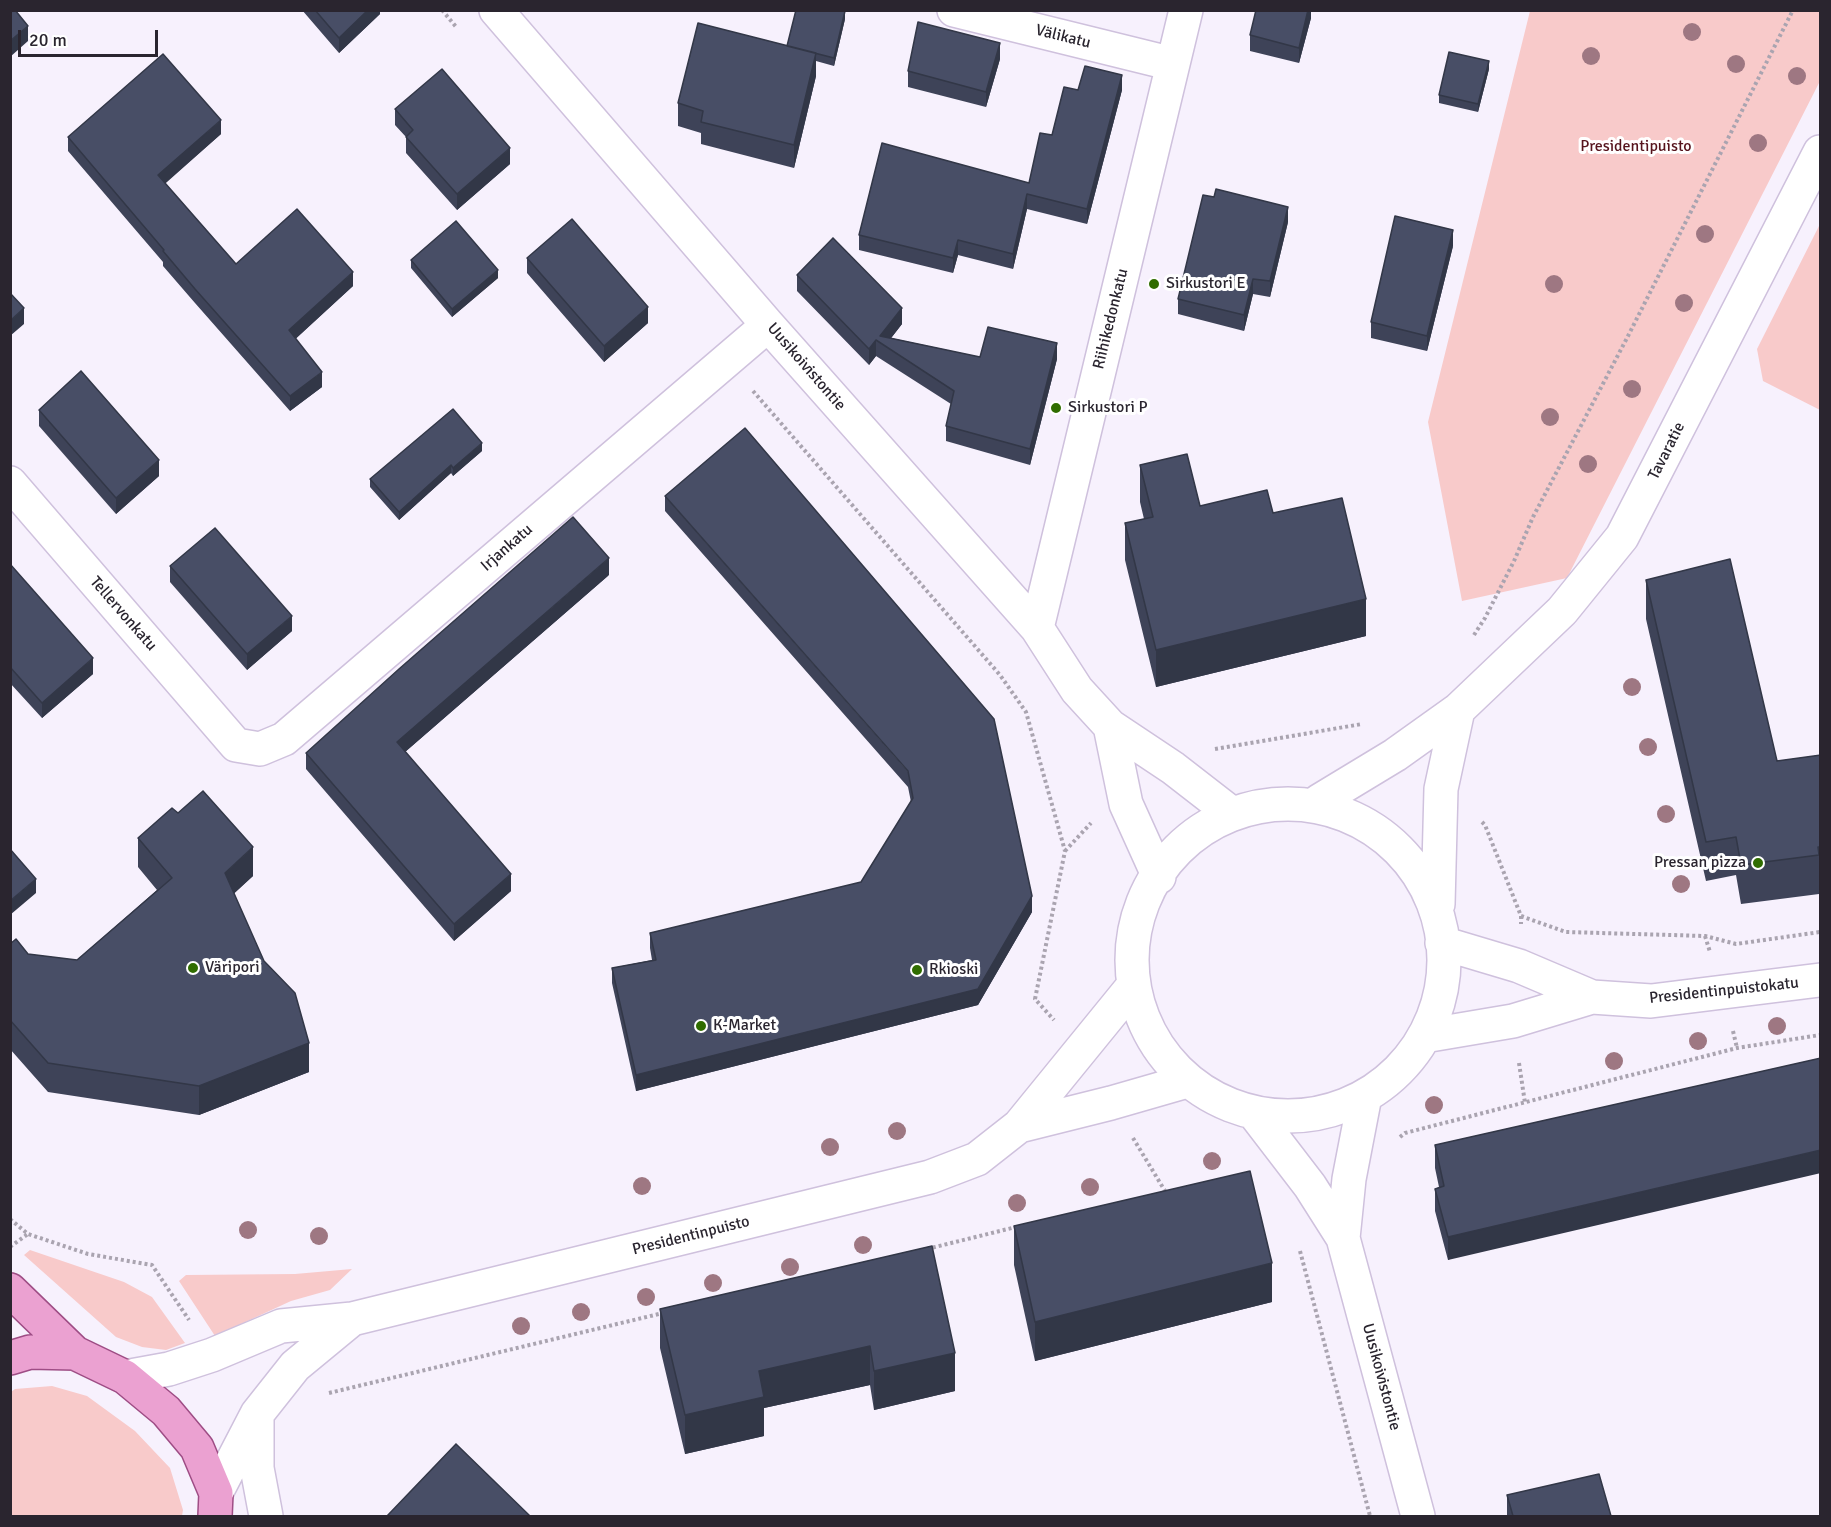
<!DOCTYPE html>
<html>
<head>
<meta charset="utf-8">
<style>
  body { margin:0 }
  #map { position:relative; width:1831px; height:1527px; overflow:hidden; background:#f7f1fd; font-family:Signika,sans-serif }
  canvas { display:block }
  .frame { position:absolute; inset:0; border:12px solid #2a252f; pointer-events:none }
  .scale { position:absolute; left:18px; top:30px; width:140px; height:27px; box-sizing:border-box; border:3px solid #2a252f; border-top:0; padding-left:8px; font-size:18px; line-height:21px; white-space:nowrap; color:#2a252f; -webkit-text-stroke:4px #fff; paint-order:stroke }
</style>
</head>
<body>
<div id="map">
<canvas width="1831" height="1527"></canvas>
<div class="frame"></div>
<div class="scale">20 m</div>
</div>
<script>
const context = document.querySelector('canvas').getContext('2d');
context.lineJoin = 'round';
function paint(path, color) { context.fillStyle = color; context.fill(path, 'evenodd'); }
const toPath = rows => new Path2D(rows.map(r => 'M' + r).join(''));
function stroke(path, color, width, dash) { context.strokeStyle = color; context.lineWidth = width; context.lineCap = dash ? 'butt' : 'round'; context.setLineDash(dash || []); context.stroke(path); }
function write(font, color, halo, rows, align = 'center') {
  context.font = font + ' Signika,sans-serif'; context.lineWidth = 6; context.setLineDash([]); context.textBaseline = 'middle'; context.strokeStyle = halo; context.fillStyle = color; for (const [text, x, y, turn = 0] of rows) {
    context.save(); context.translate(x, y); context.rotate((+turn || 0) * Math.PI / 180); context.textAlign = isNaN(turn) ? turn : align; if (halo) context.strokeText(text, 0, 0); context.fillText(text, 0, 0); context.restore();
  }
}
paint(toPath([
  [1530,11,1820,11,1820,81,1567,578,1462,601,1428,422],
  [1820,224,1820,410,1763,381,1757,349],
  [30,1250,124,1282,152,1297,185,1343,166,1350,142,1347,116,1337,24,1255],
  [352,1269,330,1290,291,1301,215,1336,179,1281,186,1275,295,1274],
  [52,1386,87,1396,135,1431,170,1468,183,1510,182,1516,11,1516,11,1392,15,1389]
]), '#f8caca');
const minor = toPath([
  [496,10,768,325,1037,628,1077,690,1110,726,1173,768,1231,813],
  [954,10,1173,64],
  [10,483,236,745,260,749,284,739,768,325],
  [1037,628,1186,10],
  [1110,726,1126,804,1159,877],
  [1319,801,1395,755,1458,710,1562,611,1622,537,1820,152],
  '1132 960a156 156 0 1 1 312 0a156 156 0 1 1-312 0Z',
  [1438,904,1441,789,1458,710],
  [1442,943,1519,966,1592,997,1651,1001,1820,980],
  [1424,1036,1513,1021,1592,997],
  [1254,1113,1310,1186,1343,1238,1418,1516],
  [1019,1126,1111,1103,1184,1082],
  [1343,1238,1349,1179,1365,1096],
  [125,1377,169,1369,212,1355,281,1326,352,1319,930,1177,977,1159,1019,1126,1133,986],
  [257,1420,257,1468,266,1516],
  [216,1493,257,1414,295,1366,352,1319]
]);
const major = toPath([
  [10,1290,75,1353],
  [10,1358,30,1352,75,1353,125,1377,166,1411,197,1448,216,1493,215,1516]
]);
stroke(minor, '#cfc1dd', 36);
stroke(major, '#9e4d85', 36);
stroke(toPath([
  [442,10,457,28],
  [753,391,1000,675,1026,712,1065,851,1035,999,1054,1020],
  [1474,635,1485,618,1514,561,1533,517,1627,338,1793,10],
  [1215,749,1362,724],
  [1482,822,1485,825,1521,916,1521,924],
  [1065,851,1091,823],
  [1521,916,1566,932,1705,936,1736,944,1820,932],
  [1705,936,1710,952],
  [1733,1031,1737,1048],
  [1519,1063,1525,1103],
  [1400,1137,1405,1133,1737,1048,1820,1035],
  [1133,1138,1165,1191],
  [10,1219,28,1234,88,1254,152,1265,189,1320],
  [10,1247,28,1234],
  [927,1249,1016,1227],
  [1300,1251,1370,1516],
  [329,1393,663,1313]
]), '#aaa4b0', 4, [3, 3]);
stroke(minor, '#fff', 33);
stroke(major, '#eba1d1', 33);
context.fillStyle = '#9e7782';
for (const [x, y] of [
  [1692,32],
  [1591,56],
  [1736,64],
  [1797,76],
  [1758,143],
  [1705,234],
  [1554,284],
  [1684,303],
  [1632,389],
  [1550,417],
  [1588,464],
  [1632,687],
  [1648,747],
  [1666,814],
  [1681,884],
  [1777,1026],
  [1698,1041],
  [1614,1061],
  [1434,1105],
  [897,1131],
  [830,1147],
  [1212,1161],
  [642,1186],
  [1090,1187],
  [1017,1203],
  [248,1230],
  [319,1236],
  [863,1245],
  [790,1267],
  [713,1283],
  [646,1297],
  [581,1312],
  [521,1326]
]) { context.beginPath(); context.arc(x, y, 9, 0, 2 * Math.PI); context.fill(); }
paint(toPath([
  [302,10,380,10,380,14,339,53],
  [1311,10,1311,18,1299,63,1250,51,1250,35],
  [845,19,834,66,816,61,816,76,794,168,701,144,701,133,678,126,678,103,787,46],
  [1000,59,986,107,908,87,908,71],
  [1489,69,1478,112,1439,103,1439,95],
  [1078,90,1122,90,1087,224,1027,209,1013,269,958,255,953,273,859,250,859,235,1029,183,1052,135],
  [395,109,510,164,457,210,406,153,406,137,395,125],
  [221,134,165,183,236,264,353,286,295,339,322,387,290,411,195,303,163,266,163,262,68,151,68,137],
  [1288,222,1270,297,1253,294,1244,331,1178,314,1178,299],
  [1453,246,1427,351,1371,338,1371,322],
  [527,258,648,323,604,362,527,273],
  [411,260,498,278,452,317,411,268],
  [797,275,902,324,891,338,980,357,1057,359,1030,465,946,441,946,426,951,404,876,356,869,365,797,291],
  [39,410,159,476,116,514,39,426],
  [482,451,453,476,451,473,399,520,370,487,370,479],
  [1140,465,1200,506,1273,513,1366,636,1156,687,1125,560,1125,523,1144,519,1140,502],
  [665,496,1032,912,978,1005,636,1091,612,983,612,968,652,960,650,948,650,933,861,882,911,802,908,787,665,511],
  [10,564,93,674,42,718,10,683],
  [170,566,292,631,247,670,170,582],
  [609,575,405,752,511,891,454,941,306,769,306,753],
  [1646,580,1777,761,1821,755,1821,886,1819,886,1819,894,1741,904,1736,875,1706,881,1646,619],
  [138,838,253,876,234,893,309,1072,199,1115,48,1092,10,1049,10,944,28,954,77,960,157,890,138,867],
  [1821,1058,1448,1260,1435,1211,1435,1189,1439,1187,1435,1168,1435,1145],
  [1014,1226,1272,1302,1035,1361,1014,1265],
  [932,1246,955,1391,874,1410,870,1385,764,1408,764,1436,685,1454,660,1348,660,1309],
  [1507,1495,1611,1516,1507,1516]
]), '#3e4358');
paint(toPath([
  [368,10,380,10,380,14,339,53,339,38],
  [1308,10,1311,10,1311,18,1299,63,1299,48],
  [845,11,845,19,834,66,834,58],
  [28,26,28,41,10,57,10,41],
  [1000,43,1000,59,986,107,986,92],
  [816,53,816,76,794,168,794,145],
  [1489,61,1489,69,1478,112,1478,104],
  [1122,75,1122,90,1087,224,1087,209],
  [221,120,221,134,158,190,158,175],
  [510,148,510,164,457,210,457,194],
  [1027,194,1027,209,1013,269,1013,254],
  [1288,207,1288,222,1270,297,1270,281],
  [1453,230,1453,246,1427,351,1427,336],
  [958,240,958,255,953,273,953,258],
  [498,270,498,278,452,317,452,309],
  [353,272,353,286,289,345,289,330],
  [1253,279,1253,294,1244,331,1244,315],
  [648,307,648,323,604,362,604,346],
  [24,308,24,324,10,336,10,321],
  [902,308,902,324,885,346,880,336],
  [876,340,876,356,869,365,869,349],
  [1057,343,1057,359,1030,465,1030,449],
  [322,372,322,387,290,411,290,396],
  [482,443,482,451,453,476,453,468],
  [159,460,159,476,116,514,116,498],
  [451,465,451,473,399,520,399,512],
  [609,558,609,575,397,759,397,742],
  [1366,599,1366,636,1156,687,1156,650],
  [292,616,292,631,247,670,247,654],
  [93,658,93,674,42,718,42,703],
  [253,847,253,876,225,902,225,873],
  [511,874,511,891,454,941,454,924],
  [36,879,36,893,10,915,10,901],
  [1032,896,1032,912,978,1005,636,1091,636,1075],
  [309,1043,309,1072,199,1115,199,1086],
  [1821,1150,1821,1173,1448,1260,1448,1237],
  [1272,1263,1272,1302,1035,1361,1035,1322],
  [870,1346,870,1385,764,1408,764,1436,685,1454,685,1415,759,1371],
  [955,1353,955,1391,874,1410,874,1371]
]), '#323747');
const building = toPath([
  [10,10,15,10,28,26,10,41,10,10],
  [315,10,368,10,339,38,315,10],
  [796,10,841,10,845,11,834,58,787,46,796,10],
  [1256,10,1308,10,1299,48,1250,35,1256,10],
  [918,22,1000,43,986,92,908,71,918,22],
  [698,23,816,53,794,145,701,122,703,111,678,103,698,23],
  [1449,52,1489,61,1478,104,1439,95,1449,52],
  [163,54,221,120,158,175,236,264,297,209,353,272,289,330,322,372,290,396,195,289,163,251,164,250,68,137,163,54],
  [1085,66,1122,75,1087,209,1027,194,1013,254,958,240,953,258,859,235,882,143,1029,183,1040,133,1052,135,1064,87,1078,90,1085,66],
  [442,69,510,148,457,194,406,137,413,130,395,109,442,69],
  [1216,189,1288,207,1270,281,1253,279,1244,315,1178,299,1203,195,1214,197,1216,189],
  [1395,216,1453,230,1427,336,1371,322,1395,216],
  [572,219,648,307,604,346,527,258,572,219],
  [456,221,498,270,452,309,411,260,456,221],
  [833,238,902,308,880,336,980,357,988,327,1057,343,1030,449,946,426,954,391,876,340,869,349,797,275,833,238],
  [10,293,24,308,10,321,10,293],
  [81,371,159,460,116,498,39,410,81,371],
  [453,409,482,443,453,468,451,465,399,512,370,479,453,409],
  [745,428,994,719,1032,896,978,989,636,1075,612,968,656,960,650,933,861,882,913,798,908,771,665,496,745,428],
  [1187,454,1200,506,1267,490,1273,513,1342,498,1366,599,1156,650,1125,523,1153,517,1140,465,1187,454],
  [573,517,609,558,397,742,511,874,454,924,306,753,399,669,573,517],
  [215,528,292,616,247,654,170,566,215,528],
  [1730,559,1777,761,1821,755,1821,847,1818,847,1819,855,1741,865,1736,837,1706,842,1646,580,1730,559],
  [10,564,93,658,42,703,10,667,10,564],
  [203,791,253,847,225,873,264,961,295,993,309,1043,199,1086,48,1063,10,1020,10,944,16,939,28,954,77,960,172,878,138,838,172,808,178,813,203,791],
  [10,849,36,879,10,901,10,849],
  [1821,1058,1821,1150,1448,1237,1435,1189,1444,1186,1435,1145,1821,1058],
  [1250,1171,1272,1263,1035,1322,1014,1226,1250,1171],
  [932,1246,955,1353,874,1371,870,1346,759,1371,764,1397,685,1415,660,1309,932,1246],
  [456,1444,530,1516,387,1516,456,1444],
  [1599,1474,1611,1516,1513,1516,1507,1495,1599,1474]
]);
paint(building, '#484e66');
stroke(building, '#323747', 1.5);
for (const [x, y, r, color] of [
  [1154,284,6,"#306d00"],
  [1056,408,6,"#306d00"],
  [1758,863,6,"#306d00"],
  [193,968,6,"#306d00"],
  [917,970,6,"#306d00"],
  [701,1026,6,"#306d00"]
]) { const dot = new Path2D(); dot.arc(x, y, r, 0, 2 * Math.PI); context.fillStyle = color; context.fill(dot); stroke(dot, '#fff', 2); }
write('16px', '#2a252f', '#fff', [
  ["Välikatu",1063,37,14],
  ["Riihikedonkatu",1111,319,-76],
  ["Uusikoivistontie",806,367,49],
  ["Tavaratie",1667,451,-63],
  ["Irjankatu",507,548,-41],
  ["Tellervonkatu",123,614,49],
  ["Presidentinpuistokatu",1724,991,-6],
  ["Presidentinpuisto",691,1236,-14],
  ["Uusikoivistontie",1381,1377,75]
]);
write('16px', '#56141d', '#fff', [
  ["Presidentipuisto",1636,147]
]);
write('16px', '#2a252f', '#fff', [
  ["Sirkustori E",1166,284],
  ["Sirkustori P",1068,408],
  ["Pressan pizza",1746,863,"right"],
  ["Väripori",205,968],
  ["Rkioski",929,970],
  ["K-Market",713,1026]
], 'left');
</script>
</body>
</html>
